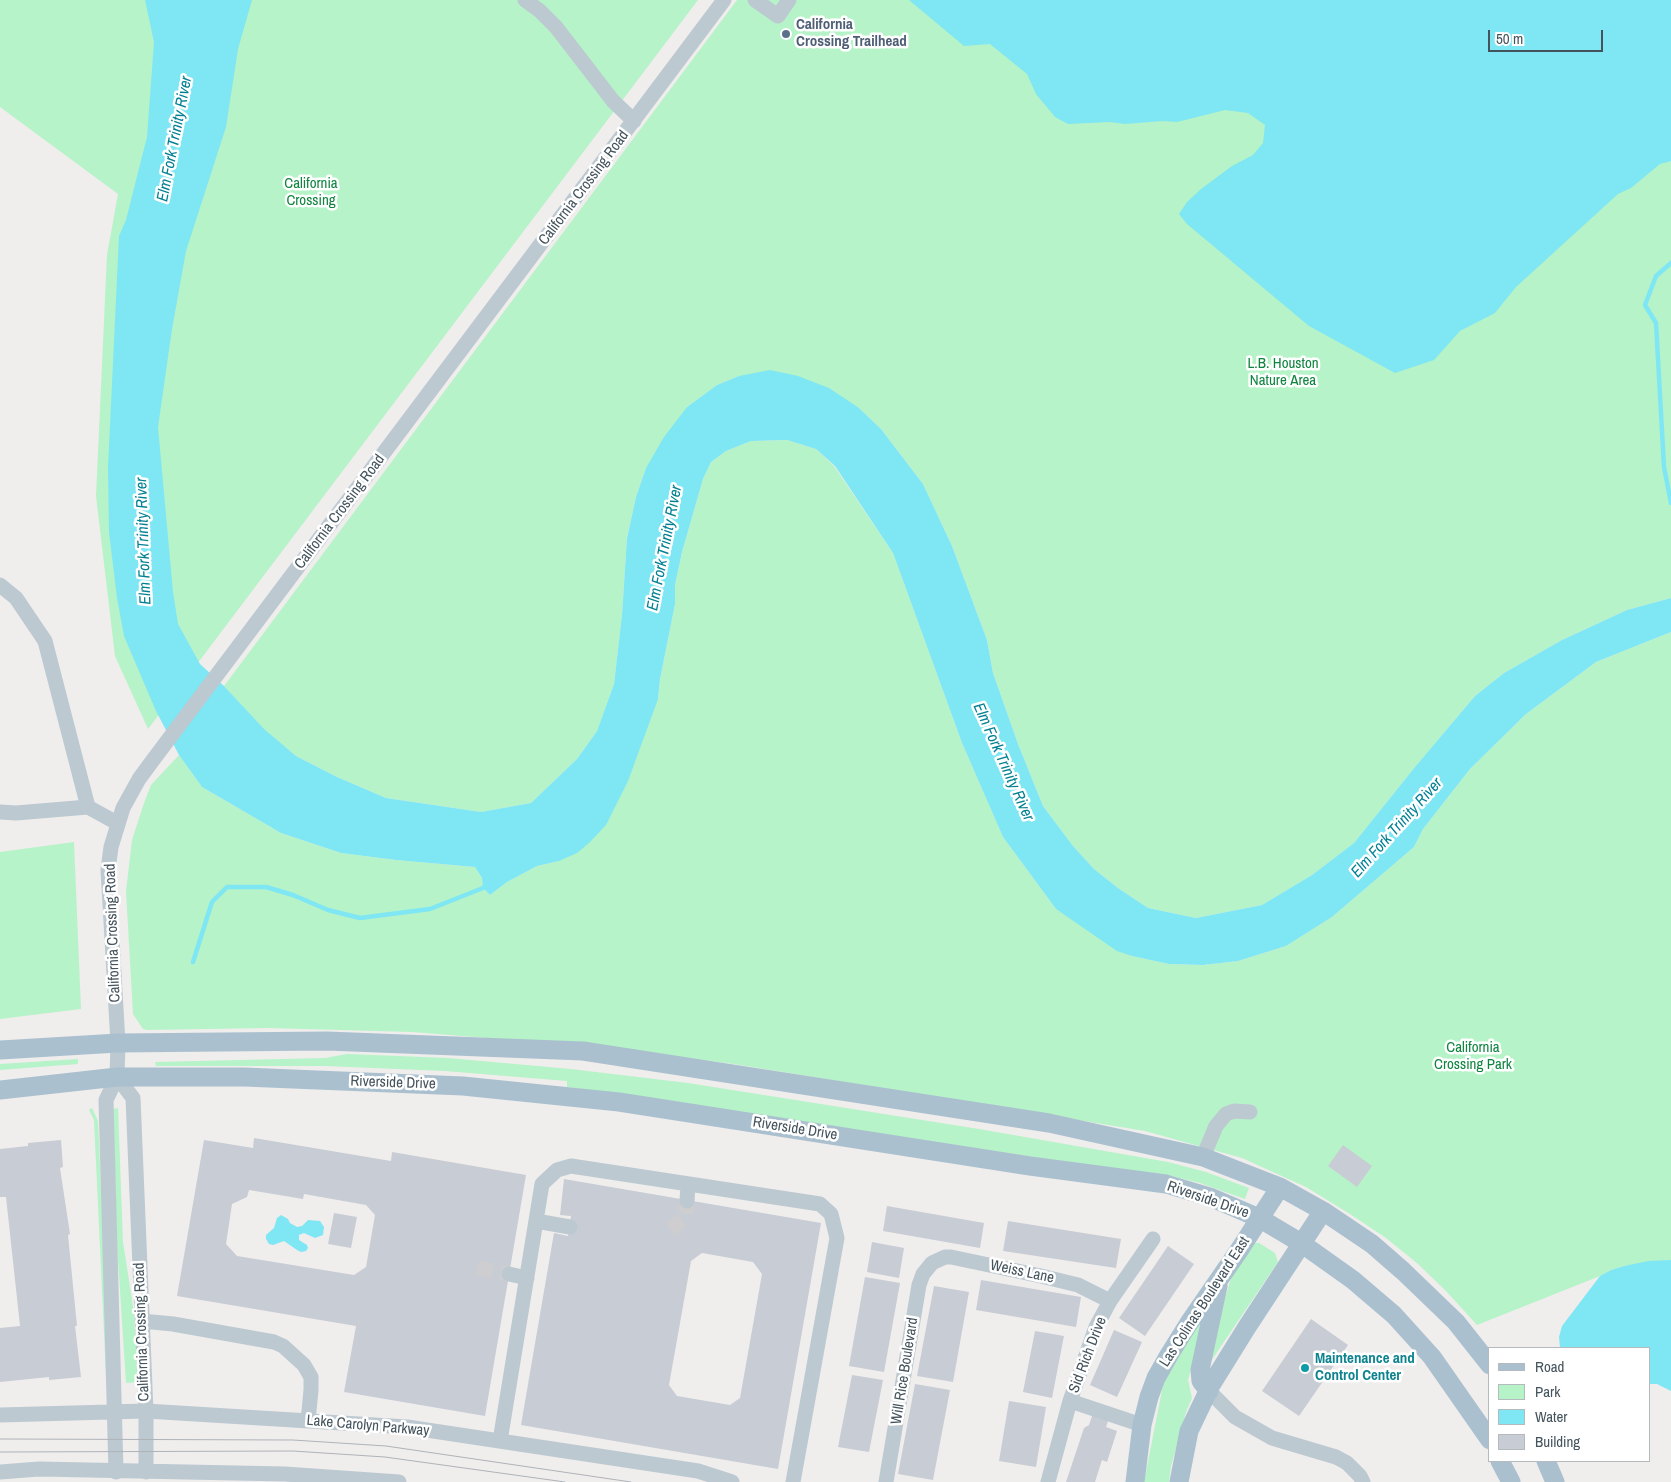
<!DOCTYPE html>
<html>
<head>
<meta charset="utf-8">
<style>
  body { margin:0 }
  #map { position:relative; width:1671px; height:1482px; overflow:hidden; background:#f0eded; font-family:"Archivo Narrow",sans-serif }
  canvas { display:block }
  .legend { position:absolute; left:1488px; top:1347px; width:162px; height:115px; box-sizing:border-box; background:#fff; border:1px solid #b4babe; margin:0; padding:6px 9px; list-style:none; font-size:15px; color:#44535c }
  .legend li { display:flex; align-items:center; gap:10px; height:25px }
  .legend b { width:25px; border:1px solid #b4babe }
  .scale { position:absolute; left:1488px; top:30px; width:115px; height:22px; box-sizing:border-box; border:2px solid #44535c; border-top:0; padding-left:6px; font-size:15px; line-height:18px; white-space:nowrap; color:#44535c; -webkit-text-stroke:4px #fff; paint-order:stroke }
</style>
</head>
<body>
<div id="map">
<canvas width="1671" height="1482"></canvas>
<ul class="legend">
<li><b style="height:6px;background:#aac0cf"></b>Road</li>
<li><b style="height:14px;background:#b6f3c8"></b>Park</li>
<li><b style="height:14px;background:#7fe6f4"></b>Water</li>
<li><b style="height:14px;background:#c8ccd4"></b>Building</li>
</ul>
<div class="scale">50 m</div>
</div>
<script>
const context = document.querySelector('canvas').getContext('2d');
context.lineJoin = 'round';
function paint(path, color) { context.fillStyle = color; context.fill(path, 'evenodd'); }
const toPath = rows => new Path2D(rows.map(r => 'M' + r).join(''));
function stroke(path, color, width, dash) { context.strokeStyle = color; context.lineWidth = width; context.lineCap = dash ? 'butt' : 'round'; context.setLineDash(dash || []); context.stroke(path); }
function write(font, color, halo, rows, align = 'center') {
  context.font = font + ' "Archivo Narrow",sans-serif'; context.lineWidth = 5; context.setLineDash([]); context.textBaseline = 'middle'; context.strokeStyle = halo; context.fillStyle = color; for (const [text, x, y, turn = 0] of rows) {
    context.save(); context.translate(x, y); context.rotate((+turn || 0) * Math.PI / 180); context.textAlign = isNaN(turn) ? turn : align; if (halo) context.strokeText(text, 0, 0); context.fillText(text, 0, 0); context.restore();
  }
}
paint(toPath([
  [0,0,698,0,148,729,115,656,96,496,107,255,118,194,0,107],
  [737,0,1671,0,1671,598,1627,610,1562,640,1504,673,1475,696,1415,767,1354,843,1312,875,1262,905,1196,918,1148,908,1118,888,1094,869,1073,846,1043,806,1018,744,993,673,987,640,952,546,923,484,881,429,859,408,739,376,717,385,687,407,646,468,636,497,627,537,622,615,614,684,597,731,577,759,531,803,481,812,386,798,337,777,296,756,263,729,224,686],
  [787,440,816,449,834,466,893,553,962,743,1003,837,1056,909,1132,956,1169,964,1203,965,1238,961,1286,946,1332,917,1414,847,1423,829,1470,769,1526,714,1596,662,1671,632,1671,1260,1624,1266,1611,1270,1600,1276,1477,1325,1446,1291,1418,1264,1386,1238,1350,1214,1306,1187,1242,1158,1145,1131,734,1064,599,1047,412,1032,268,1028,147,1030,143,1029,133,1014,126,891,132,840,144,803,151,785,179,755,202,787,281,833,341,853,396,860,475,867,482,878,483,888,490,895,507,882,537,866,559,861,658,699,660,679,675,604,675,585,682,552,703,479,711,462,726,451,751,441],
  [74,842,81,1009,0,1019,0,852],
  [347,1054,448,1058,571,1069,688,1083,979,1129,1168,1162,1206,1172,1249,1188,1245,1199,1200,1183,1163,1174,1110,1169,683,1103,567,1087,567,1081,445,1071,325,1066,156,1066,155,1062,325,1058],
  [78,1059,78,1064,0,1070,0,1064],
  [92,1108,98,1121,109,1376,106,1376,94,1120,89,1110],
  [118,1108,123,1242,134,1313,138,1382,126,1383,117,1244,113,1109],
  [1255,1243,1259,1243,1275,1253,1278,1262,1211,1361,1207,1358,1232,1275,1251,1245],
  [1205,1321,1188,1380,1192,1398,1186,1412,1178,1441,1171,1466,1169,1482,1144,1482,1163,1385,1168,1372,1198,1322]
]), '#b6f3c8');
paint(toPath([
  [145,0,252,0,238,49,226,127,186,251,172,329,158,427,173,592,178,624,200,664,224,686,264,729,296,756,337,777,386,798,481,812,531,803,577,759,597,731,614,684,622,615,627,538,636,497,646,468,664,437,687,407,717,385,739,376,770,370,798,376,829,388,859,408,881,429,923,484,952,546,987,640,993,673,1018,744,1043,806,1073,846,1094,869,1118,888,1148,908,1196,918,1262,905,1312,875,1354,843,1415,767,1475,696,1504,673,1562,640,1627,610,1671,598,1671,632,1596,662,1526,714,1470,769,1423,829,1414,847,1332,917,1286,946,1238,961,1203,965,1169,964,1132,956,1117,951,1056,909,1003,837,962,743,893,553,835,466,816,449,787,440,751,441,726,451,711,462,703,479,682,552,675,585,675,604,660,679,658,699,628,781,606,825,589,843,577,853,559,861,537,866,507,882,490,895,483,888,482,878,475,867,396,860,341,853,281,833,202,787,179,755,156,711,124,636,117,598,109,532,108,468,119,236,126,220,147,137,154,42],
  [909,0,1671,0,1671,161,1660,164,1631,188,1618,194,1516,287,1495,313,1460,331,1434,360,1395,373,1309,326,1187,224,1179,214,1187,202,1201,189,1232,166,1253,155,1263,143,1265,125,1248,113,1225,110,1177,122,1163,121,1125,124,1110,122,1068,124,1055,117,1036,94,1027,74,990,44,964,46],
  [281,1215,288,1219,290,1223,297,1227,302,1226,308,1220,320,1221,324,1227,323,1235,315,1238,304,1233,299,1235,299,1240,307,1245,308,1248,306,1251,301,1252,297,1250,284,1241,273,1245,269,1244,266,1239,266,1235,274,1228,277,1218],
  [1671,1260,1671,1391,1657,1384,1650,1384,1650,1348,1560,1348,1559,1337,1562,1326,1600,1276,1611,1270,1624,1266,1649,1261]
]), '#7fe6f4');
stroke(toPath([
  [1671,263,1656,276,1645,305,1656,323,1664,467,1671,503],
  [193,962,212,902,227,887,266,887,293,895,328,910,360,918,430,909,483,888,487,884]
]), '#7fe6f4', 4.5);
paint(toPath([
  [254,1138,391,1161,392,1152,526,1175,485,1416,344,1392,356,1326,177,1296,204,1140,253,1148],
  [249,1190,303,1199,304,1194,366,1205,375,1215,366,1267,354,1275,237,1256,226,1244,232,1204,247,1197],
  [61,1140,63,1167,60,1168,70,1234,68,1235,77,1326,75,1326,81,1377,49,1380,49,1377,0,1382,0,1328,20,1326,6,1197,0,1197,0,1149,28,1146,28,1143],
  [1343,1145,1372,1166,1357,1187,1328,1166],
  [564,1179,821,1223,778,1469,521,1425,554,1233,568,1236,571,1216,560,1215],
  [702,1253,753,1262,762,1274,740,1398,730,1405,677,1396,669,1385,691,1261],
  [887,1206,984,1223,980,1248,883,1231],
  [334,1213,357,1217,351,1248,328,1244],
  [1008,1221,1121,1239,1116,1268,1003,1251],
  [872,1242,904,1248,899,1278,867,1272],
  [1168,1246,1194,1264,1145,1336,1119,1318],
  [865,1277,900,1283,884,1372,849,1366],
  [981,1280,1081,1297,1076,1327,976,1310],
  [934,1286,969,1292,953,1382,917,1376],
  [1311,1319,1348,1345,1299,1416,1262,1391],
  [1114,1330,1142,1342,1117,1397,1090,1385],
  [1035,1331,1064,1336,1052,1398,1023,1392],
  [852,1375,883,1380,869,1452,838,1447],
  [915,1384,950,1390,933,1480,898,1474],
  [1009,1401,1046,1407,1036,1467,999,1461],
  [1093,1413,1109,1418,1106,1427,1117,1431,1107,1462,1102,1460,1095,1482,1066,1482,1084,1428,1089,1425]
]), '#c8ccd4');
stroke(toPath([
  [670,1229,686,1217,687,1201],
  [478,1268,509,1274]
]), '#ceced0', 15, [15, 8]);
stroke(toPath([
  [525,0,540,11,556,27,613,101,634,121],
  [755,0,778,16,789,0],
  [0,585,16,598,45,641,88,807],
  [0,812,16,813,88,807,117,823],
  [117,1077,133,1098,146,1411,146,1472],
  [1203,1157,1216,1126,1226,1114,1234,1111,1250,1112],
  [687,1201,688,1184],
  [536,1221,570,1227],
  [509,1274,527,1278],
  [142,1321,173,1324,274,1342,283,1346,304,1365,311,1377,311,1390,308,1421],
  [1209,1391,1235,1417,1272,1438,1336,1457,1347,1463,1360,1476,1363,1482],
  [1070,1401,1142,1425],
  [0,1415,146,1411,407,1427,698,1471,732,1482],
  [500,1441,542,1184,557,1170,571,1166,820,1204,831,1214,837,1238,793,1482],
  [0,1472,39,1469,285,1474,399,1482],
  [116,1472,106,1100,117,1077,118,1043,108,870,111,847,123,808,139,779,153,760,724,0],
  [886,1482,919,1285,923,1274,932,1263,945,1257,951,1257,1041,1276,1078,1285,1110,1301],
  [1048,1482,1070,1401,1096,1327,1110,1301,1153,1239]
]), '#bcc9d1', 15);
stroke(toPath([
  [0,1050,118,1043,327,1041,583,1051,1049,1123,1203,1157,1280,1187,1323,1211,1372,1244,1403,1271,1456,1322,1490,1365],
  [0,1090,117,1077,244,1077,463,1086,619,1102,1030,1166,1166,1184,1210,1197,1259,1218,1301,1243,1353,1280,1394,1315,1432,1357,1490,1440],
  [1209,1391,1201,1381,1200,1370,1218,1286],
  [1500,1461,1511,1482],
  [1546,1461,1555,1482],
  [1135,1482,1142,1425,1149,1397,1156,1378,1169,1355,1189,1323,1240,1249,1280,1187],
  [1179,1482,1189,1431,1211,1385,1247,1327,1323,1211]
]), '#aac0cf', 19);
stroke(toPath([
  [0,1439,293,1440,386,1446,631,1482],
  [0,1452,293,1451,385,1457,565,1482]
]), '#aeb3b8', 1);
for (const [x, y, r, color] of [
  [786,34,5,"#5c6f8a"],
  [1305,1368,5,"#0f9aa8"]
]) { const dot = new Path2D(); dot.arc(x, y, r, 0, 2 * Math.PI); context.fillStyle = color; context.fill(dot); stroke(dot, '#fff', 2); }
write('bold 15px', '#4e5e75', '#fff', [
  ["California",796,25],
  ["Crossing Trailhead",796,42]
], 'left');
write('15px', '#0e843f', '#fff', [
  ["California",311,184],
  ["Crossing",311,201],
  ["L.B. Houston",1283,364],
  ["Nature Area",1283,381],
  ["California",1473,1048],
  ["Crossing Park",1473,1065]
]);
write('15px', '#44535c', '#fff', [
  ["California Crossing Road",584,188,-53],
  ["California Crossing Road",340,512,-53],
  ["California Crossing Road",113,933,-92],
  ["Riverside Drive",393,1083,2],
  ["Riverside Drive",795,1129,9],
  ["Riverside Drive",1208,1200,19],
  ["Weiss Lane",1022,1272,12],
  ["Las Colinas Boulevard East",1205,1302,-57],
  ["California Crossing Road",142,1332,-92],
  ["Sid Rich Drive",1088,1355,-69],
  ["Will Rice Boulevard",905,1371,-81],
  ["Lake Carolyn Parkway",368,1426,5]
]);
write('bold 15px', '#0d838f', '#fff', [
  ["Maintenance and",1315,1359],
  ["Control Center",1315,1376]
], 'left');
write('italic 16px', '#038193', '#fff', [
  ["Elm Fork Trinity River",175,139,-79],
  ["Elm Fork Trinity River",144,541,-92],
  ["Elm Fork Trinity River",665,548,-79],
  ["Elm Fork Trinity River",1003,762,66],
  ["Elm Fork Trinity River",1397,828,-48]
]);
</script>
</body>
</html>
